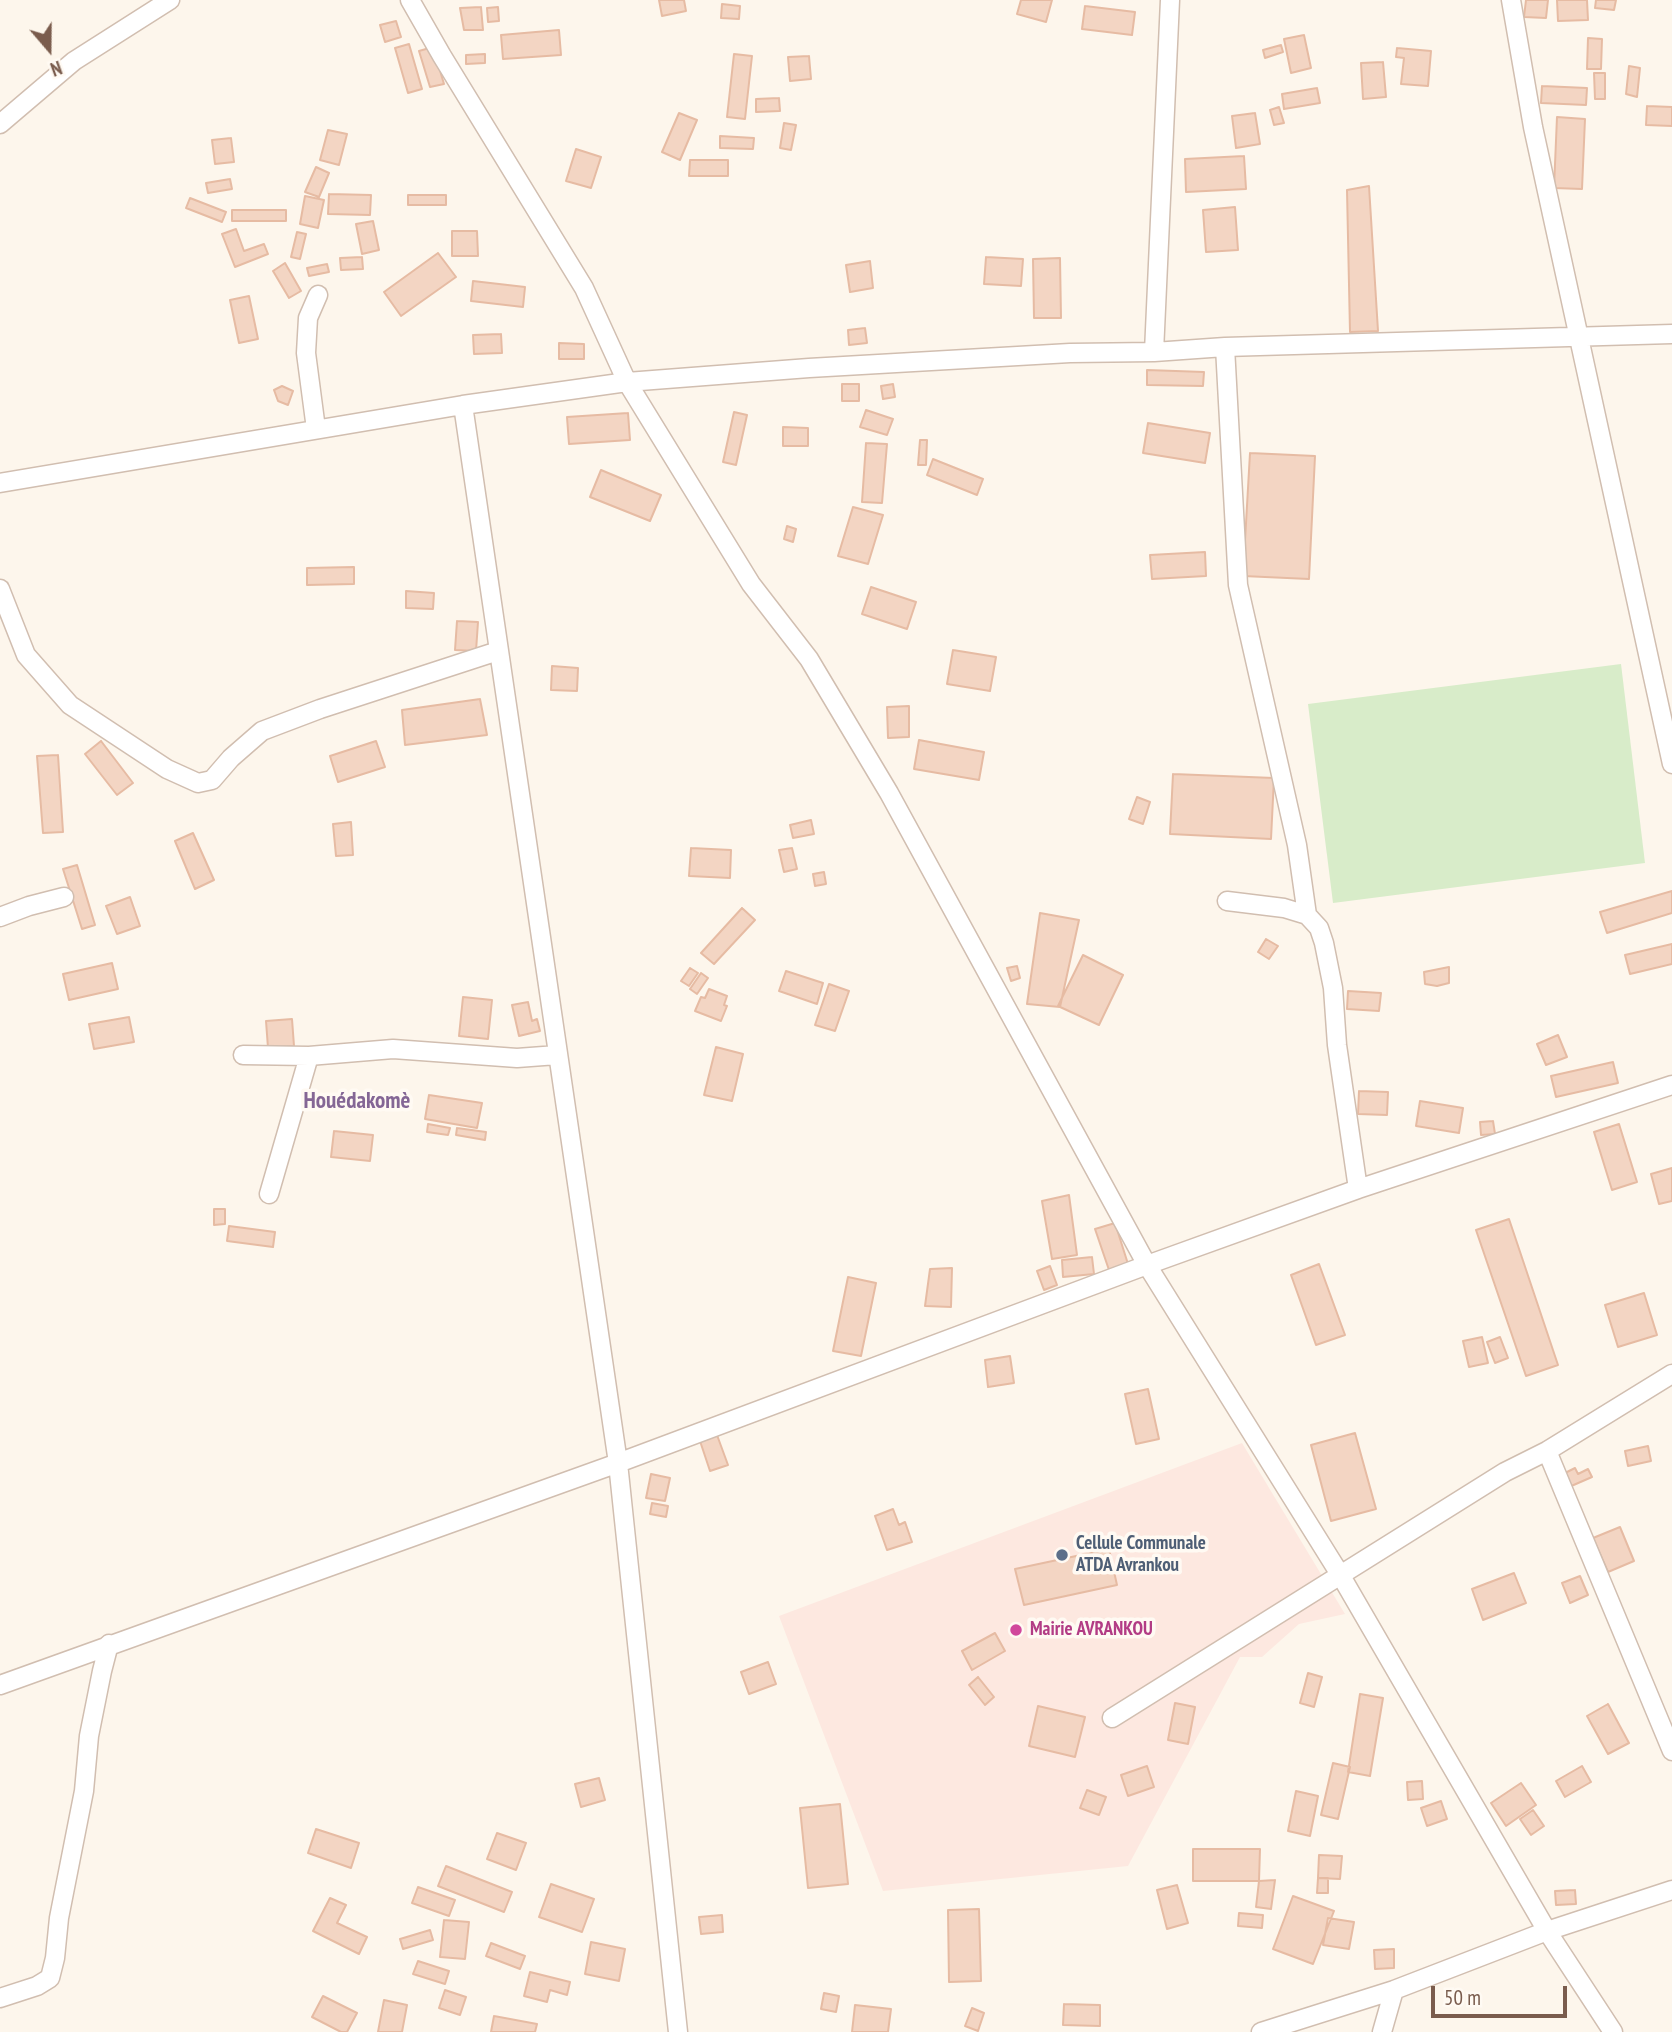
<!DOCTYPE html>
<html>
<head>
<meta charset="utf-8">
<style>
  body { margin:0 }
  #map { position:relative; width:1672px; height:2032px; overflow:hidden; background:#fdf6ec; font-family:"PT Sans Narrow",sans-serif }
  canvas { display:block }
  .north { position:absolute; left:14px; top:14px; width:70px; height:70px; -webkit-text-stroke:5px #fffaf3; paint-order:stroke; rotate:160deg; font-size:19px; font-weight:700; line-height:28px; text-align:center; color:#7a5c4d }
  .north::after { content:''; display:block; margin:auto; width:24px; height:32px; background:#7a5c4d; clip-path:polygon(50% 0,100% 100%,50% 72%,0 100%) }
  .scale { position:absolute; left:1431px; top:1986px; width:136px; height:32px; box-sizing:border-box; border:4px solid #7a5c4d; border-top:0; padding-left:9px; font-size:21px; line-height:24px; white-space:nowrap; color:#7a5c4d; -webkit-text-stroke:5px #fffaf3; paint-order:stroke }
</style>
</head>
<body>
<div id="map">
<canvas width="1672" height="2032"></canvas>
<div class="north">N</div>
<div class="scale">50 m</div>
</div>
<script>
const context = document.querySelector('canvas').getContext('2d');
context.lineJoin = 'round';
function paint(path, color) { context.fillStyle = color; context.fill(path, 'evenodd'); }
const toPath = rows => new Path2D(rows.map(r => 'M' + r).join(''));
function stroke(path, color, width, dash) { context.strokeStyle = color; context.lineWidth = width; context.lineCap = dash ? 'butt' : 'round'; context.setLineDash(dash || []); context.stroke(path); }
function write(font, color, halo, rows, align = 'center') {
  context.font = font + ' "PT Sans Narrow",sans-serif'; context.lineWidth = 7; context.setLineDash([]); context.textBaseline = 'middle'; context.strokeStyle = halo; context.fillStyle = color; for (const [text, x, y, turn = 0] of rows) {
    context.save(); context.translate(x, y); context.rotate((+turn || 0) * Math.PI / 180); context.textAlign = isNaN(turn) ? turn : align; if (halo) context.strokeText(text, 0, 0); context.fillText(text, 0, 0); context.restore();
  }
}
paint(toPath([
  [1242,1443,1345,1614,1299,1624,1262,1657,1240,1657,1128,1866,883,1891,779,1616]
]), '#fde8e0');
paint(toPath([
  [1621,664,1645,863,1333,903,1308,704]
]), '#d8ecc9');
const building = toPath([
  [659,0,684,0,686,11,662,16,659,0],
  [1021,0,1052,0,1046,22,1017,14,1021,0],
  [1526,0,1548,0,1546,18,1524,17,1526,0],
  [1557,0,1587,0,1588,20,1558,21,1557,0],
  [1596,0,1616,0,1614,10,1595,8,1596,0],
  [722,4,740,6,739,19,721,18,722,4],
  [1085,6,1135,12,1132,35,1082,29,1085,6],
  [481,7,483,30,464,30,460,8,481,7],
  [498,7,499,21,488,22,487,8,498,7],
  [396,21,401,37,385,42,380,25,396,21],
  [559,30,561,55,503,59,501,35,559,30],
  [1304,35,1311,68,1291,73,1284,39,1304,35],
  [1588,38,1602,39,1601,69,1587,69,1588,38],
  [409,44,422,89,408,93,395,48,409,44],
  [1281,45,1283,52,1265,58,1263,50,1281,45],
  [433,47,444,84,430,87,419,51,433,47],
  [1397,48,1431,51,1428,86,1401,84,1404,58,1396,57,1397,48],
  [485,54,485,63,466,64,466,55,485,54],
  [734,54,752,56,745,119,727,117,734,54],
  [809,56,811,79,790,81,788,57,809,56],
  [1383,62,1386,97,1363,99,1361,63,1383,62],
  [1629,66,1640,68,1637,97,1626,94,1629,66],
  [1594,73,1605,73,1605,99,1595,99,1594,73],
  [1542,86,1587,88,1586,105,1541,103,1542,86],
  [1317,88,1320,103,1284,109,1282,94,1317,88],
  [779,98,780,111,756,112,756,99,779,98],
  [1647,106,1672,107,1672,126,1646,125,1647,106],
  [1279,107,1284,123,1274,125,1270,110,1279,107],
  [679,113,697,120,680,160,662,152,679,113],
  [1255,113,1260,144,1236,148,1232,116,1255,113],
  [1557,117,1585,119,1582,189,1554,188,1557,117],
  [784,123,796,125,791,150,780,148,784,123],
  [328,130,347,134,339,165,320,160,328,130],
  [720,136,754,138,753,149,720,148,720,136],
  [231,138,234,162,215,164,212,140,231,138],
  [576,149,601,157,591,188,566,181,576,149],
  [1244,156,1246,189,1186,192,1185,159,1244,156],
  [690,160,728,160,728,176,689,176,690,160],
  [316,167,329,173,319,197,305,192,316,167],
  [230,179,232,189,208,193,206,183,230,179],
  [1369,186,1378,331,1350,332,1347,190,1369,186],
  [329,194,371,195,370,215,328,214,329,194],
  [408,195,446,195,446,205,408,205,408,195],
  [305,196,324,200,318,228,300,224,305,196],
  [190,198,226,212,222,222,186,208,190,198],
  [1235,207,1238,250,1206,252,1203,210,1235,207],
  [232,210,286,210,286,221,232,221,232,210],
  [373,221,379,250,362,254,356,224,373,221],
  [236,229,244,251,264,244,268,254,235,267,222,234,236,229],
  [452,231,477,231,478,256,452,256,452,231],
  [297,232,306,234,300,259,291,257,297,232],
  [438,253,456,277,401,316,384,292,438,253],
  [362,257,363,269,341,270,340,258,362,257],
  [986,257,1023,259,1021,286,984,284,986,257],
  [1060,258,1061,318,1034,318,1033,259,1060,258],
  [870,261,873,288,850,292,846,265,870,261],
  [285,263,301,291,289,298,273,271,285,263],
  [327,264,329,272,309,276,307,268,327,264],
  [473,281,525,287,523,307,471,301,473,281],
  [249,296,258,339,239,343,230,300,249,296],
  [865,328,867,343,849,345,848,330,865,328],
  [501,334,502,353,474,354,473,335,501,334],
  [559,343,584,344,584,359,559,359,559,343],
  [1147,370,1204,372,1203,386,1147,385,1147,370],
  [842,384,859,384,859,401,842,401,842,384],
  [893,384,895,397,883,399,881,386,893,384],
  [282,386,293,391,288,405,278,401,274,390,282,386],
  [866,410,893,419,887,435,860,427,866,410],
  [734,412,747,415,736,465,723,462,734,412],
  [628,413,630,440,569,444,567,417,628,413],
  [1148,423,1210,433,1205,463,1143,453,1148,423],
  [783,427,808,428,808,446,783,446,783,427],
  [920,440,927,440,926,465,918,465,920,440],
  [866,443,887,444,882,503,862,502,866,443],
  [1250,453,1315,456,1309,579,1243,576,1250,453],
  [933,459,983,479,977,495,927,475,933,459],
  [601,470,661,495,650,521,590,497,601,470],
  [853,507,883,515,868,564,838,556,853,507],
  [787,526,796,529,793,542,784,539,787,526],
  [1205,552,1206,576,1152,579,1150,555,1205,552],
  [354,567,354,584,307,585,307,568,354,567],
  [871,587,916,602,907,629,862,614,871,587],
  [406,591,434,593,433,609,406,608,406,591],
  [457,621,478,622,476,651,455,650,457,621],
  [953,650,996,657,990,691,947,684,953,650],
  [552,666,578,668,577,691,551,690,552,666],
  [480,699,487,735,405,745,402,710,480,699],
  [909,706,909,737,888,738,887,707,909,706],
  [919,740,984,752,979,780,914,769,919,740],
  [101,741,133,783,117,795,85,754,101,741],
  [376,741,385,767,338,782,330,756,376,741],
  [58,755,63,832,43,833,37,756,58,755],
  [1173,774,1274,778,1271,839,1170,834,1173,774],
  [1137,797,1150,802,1143,824,1129,819,1137,797],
  [811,820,814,834,793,838,790,825,811,820],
  [351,822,353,855,336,856,333,824,351,822],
  [193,833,214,880,195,889,175,841,193,833],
  [691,848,731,850,730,878,689,876,691,848],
  [792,848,797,869,784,872,779,850,792,848],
  [77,865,95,925,82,929,63,869,77,865],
  [824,872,826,884,815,886,813,874,824,872],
  [1672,891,1672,913,1607,933,1600,912,1672,891],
  [130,897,140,926,117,934,106,906,130,897],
  [742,908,755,920,714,964,701,953,742,908],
  [1040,913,1079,920,1060,1007,1027,1004,1040,913],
  [1266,939,1278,946,1269,959,1258,952,1266,939],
  [1672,944,1672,964,1630,974,1625,955,1672,944],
  [1083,955,1123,975,1099,1025,1058,1006,1083,955],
  [112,963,118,989,69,1000,63,974,112,963],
  [1017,966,1020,978,1011,981,1007,968,1017,966],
  [1449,967,1449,983,1437,986,1425,984,1424,972,1449,967],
  [690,968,698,973,689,986,681,981,690,968],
  [786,971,823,983,817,1004,779,991,786,971],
  [701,973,708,978,697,994,690,989,701,973],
  [829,984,849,991,835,1031,815,1025,829,984],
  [709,989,727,996,724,1005,727,1006,721,1021,695,1011,701,997,705,998,709,989],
  [1348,991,1381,993,1379,1011,1347,1009,1348,991],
  [463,997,492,1000,488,1039,459,1036,463,997],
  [528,1002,532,1021,537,1019,540,1031,519,1036,512,1005,528,1002],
  [129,1017,134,1042,94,1049,89,1024,129,1017],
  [292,1019,294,1046,268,1048,266,1021,292,1019],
  [1558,1035,1567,1057,1546,1065,1537,1044,1558,1035],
  [716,1047,743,1054,732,1101,704,1095,716,1047],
  [1613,1062,1618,1083,1556,1097,1551,1076,1613,1062],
  [1359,1091,1388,1092,1387,1115,1358,1114,1359,1091],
  [429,1095,482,1103,477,1128,425,1119,429,1095],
  [1420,1101,1463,1108,1459,1133,1416,1126,1420,1101],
  [1493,1121,1495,1134,1481,1135,1480,1122,1493,1121],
  [428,1124,450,1128,448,1135,427,1132,428,1124],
  [1619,1124,1637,1182,1612,1190,1594,1132,1619,1124],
  [457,1128,486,1132,485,1140,456,1135,457,1128],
  [334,1131,373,1135,370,1161,331,1157,334,1131],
  [1672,1168,1672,1201,1659,1204,1651,1174,1672,1168],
  [1069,1195,1077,1255,1052,1259,1042,1201,1069,1195],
  [214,1209,225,1209,225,1224,214,1225,214,1209],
  [1509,1219,1558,1365,1526,1376,1476,1230,1509,1219],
  [1115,1223,1128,1264,1109,1270,1095,1229,1115,1223],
  [229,1226,275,1232,273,1247,227,1241,229,1226],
  [1092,1257,1094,1274,1063,1277,1062,1260,1092,1257],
  [1319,1264,1345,1335,1316,1345,1291,1275,1319,1264],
  [1050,1266,1057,1285,1044,1290,1037,1271,1050,1266],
  [952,1268,951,1307,925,1306,930,1269,952,1268],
  [848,1277,876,1283,861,1356,833,1351,848,1277],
  [1644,1293,1657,1335,1618,1347,1605,1305,1644,1293],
  [1482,1337,1488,1363,1469,1367,1463,1341,1482,1337],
  [1500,1337,1508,1358,1495,1363,1487,1342,1500,1337],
  [1010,1356,1014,1383,988,1387,985,1360,1010,1356],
  [1148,1389,1159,1439,1136,1444,1125,1394,1148,1389],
  [1355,1433,1376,1509,1331,1521,1311,1445,1355,1433],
  [717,1435,728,1465,710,1471,700,1441,717,1435],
  [1648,1446,1651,1461,1628,1466,1625,1451,1648,1446],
  [1575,1468,1578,1474,1588,1469,1592,1477,1569,1487,1563,1474,1575,1468],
  [651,1474,670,1478,665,1501,646,1498,651,1474],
  [652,1503,668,1506,666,1517,650,1514,652,1503],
  [893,1509,899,1525,905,1522,912,1542,887,1550,875,1516,893,1509],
  [1620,1527,1634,1561,1608,1572,1593,1538,1620,1527],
  [1109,1549,1117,1585,1024,1605,1015,1569,1109,1549],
  [1514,1573,1526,1603,1483,1620,1472,1589,1514,1573],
  [1580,1576,1588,1595,1570,1603,1562,1583,1580,1576],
  [995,1633,1005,1651,972,1670,962,1651,995,1633],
  [768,1662,776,1684,749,1694,741,1672,768,1662],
  [1308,1673,1322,1677,1314,1707,1300,1703,1308,1673],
  [978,1677,994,1697,985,1705,969,1685,978,1677],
  [1360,1694,1383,1698,1370,1776,1348,1772,1360,1694],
  [1175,1703,1195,1707,1188,1744,1168,1740,1175,1703],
  [1608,1704,1629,1743,1608,1754,1587,1716,1608,1704],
  [1038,1706,1085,1717,1075,1757,1029,1746,1038,1706],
  [1333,1763,1350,1767,1338,1819,1321,1815,1333,1763],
  [1147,1766,1154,1787,1128,1796,1121,1775,1147,1766],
  [1582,1766,1591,1782,1565,1797,1556,1781,1582,1766],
  [599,1778,605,1800,581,1807,575,1784,599,1778],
  [1422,1781,1423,1799,1408,1800,1407,1782,1422,1781],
  [1521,1783,1536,1805,1506,1826,1491,1803,1521,1783],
  [1087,1790,1106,1797,1099,1815,1080,1808,1087,1790],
  [1296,1791,1318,1796,1310,1836,1288,1831,1296,1791],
  [1441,1801,1447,1819,1427,1826,1421,1808,1441,1801],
  [840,1804,848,1884,808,1888,800,1808,840,1804],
  [1533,1810,1544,1826,1531,1835,1520,1819,1533,1810],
  [316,1829,359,1843,351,1868,308,1853,316,1829],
  [497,1833,526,1843,516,1870,487,1859,497,1833],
  [1193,1849,1260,1849,1259,1881,1193,1881,1193,1849],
  [1319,1855,1342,1856,1340,1879,1318,1878,1319,1855],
  [446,1866,512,1892,504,1912,438,1886,446,1866],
  [1318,1878,1328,1878,1328,1893,1317,1893,1318,1878],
  [1275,1880,1271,1909,1256,1907,1259,1881,1275,1880],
  [551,1884,594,1899,582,1932,539,1917,551,1884],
  [1177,1885,1188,1923,1167,1929,1157,1890,1177,1885],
  [418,1887,455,1900,449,1916,412,1903,418,1887],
  [1575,1890,1576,1904,1556,1905,1555,1891,1575,1890],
  [1293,1896,1334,1911,1313,1964,1273,1949,1293,1896],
  [330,1898,346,1905,337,1923,367,1937,359,1954,313,1931,330,1898],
  [979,1909,981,1981,949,1982,948,1910,979,1909],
  [1239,1913,1263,1915,1262,1928,1238,1926,1239,1913],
  [722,1915,723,1932,701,1934,699,1917,722,1915],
  [1328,1918,1354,1922,1349,1949,1323,1945,1328,1918],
  [444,1920,469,1922,465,1959,440,1957,444,1920],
  [430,1930,433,1940,403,1949,400,1939,430,1930],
  [591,1942,625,1949,619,1981,585,1974,591,1942],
  [491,1943,525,1956,520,1969,486,1956,491,1943],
  [1394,1949,1394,1968,1375,1969,1374,1950,1394,1949],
  [418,1961,449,1971,445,1984,413,1974,418,1961],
  [530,1972,570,1982,567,1995,550,1990,547,2002,524,1996,530,1972],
  [445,1990,466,1997,460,2015,439,2008,445,1990],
  [824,1993,839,1996,836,2012,821,2009,824,1993],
  [323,1996,357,2013,347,2032,341,2032,312,2017,323,1996],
  [384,2000,407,2005,402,2032,378,2032,384,2000],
  [1064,2004,1100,2005,1100,2026,1063,2025,1064,2004],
  [855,2005,891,2009,888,2032,852,2032,855,2005],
  [972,2008,984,2013,978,2031,965,2026,972,2008],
  [494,2016,537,2024,535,2032,491,2032,494,2016]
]);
paint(building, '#f3d5c3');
stroke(building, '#e6bba3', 2);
const minor = toPath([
  [410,0,442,56,584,288,627,382,751,584,809,659,889,793,1147,1265,1341,1576,1547,1931,1613,2032],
  [1511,0,1533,127,1672,764],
  [0,124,74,61,170,0],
  [1225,347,1238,585,1297,845,1307,915],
  [1154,352,1170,0],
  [463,405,618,1463,678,2032],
  [316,429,306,353,308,318,318,295],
  [0,483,463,405,627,382,809,368,1070,353,1154,352,1225,347,1672,334],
  [0,589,26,655,70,705,167,769,198,783,212,780,231,758,262,731,320,709,498,651],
  [1227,901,1284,908,1307,915,1319,928,1324,943,1333,988,1337,1045,1358,1189],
  [0,917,29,906,64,897],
  [243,1055,309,1056,393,1049,517,1058,557,1055],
  [269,1194,309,1056],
  [1547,1451,1672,1751],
  [0,1685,618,1463,1147,1265,1358,1189,1672,1085],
  [1112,1718,1505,1472,1547,1451,1672,1374],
  [0,1998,37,1986,50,1978,55,1958,59,1918,84,1791,89,1736,102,1671,109,1644],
  [1261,2032,1394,1990,1547,1931,1672,1890],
  [1382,2032,1394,1990]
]);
stroke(minor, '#d1beb0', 21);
stroke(minor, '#fff', 18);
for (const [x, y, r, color] of [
  [1062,1555,7,"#5c6f8a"],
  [1016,1630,7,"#d1479c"]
]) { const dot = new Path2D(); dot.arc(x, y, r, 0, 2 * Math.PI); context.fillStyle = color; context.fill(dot); stroke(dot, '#fffaf3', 2.5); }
write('bold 19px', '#4e5e75', '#fffaf3', [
  ["Cellule Communale",1076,1544],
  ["ATDA Avrankou",1076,1566]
], 'left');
write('bold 19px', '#b23c85', '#fffaf3', [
  ["Mairie AVRANKOU",1030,1630]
], 'left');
write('bold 23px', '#846695', '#fffaf3', [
  ["Houédakomè",357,1101]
]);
</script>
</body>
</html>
